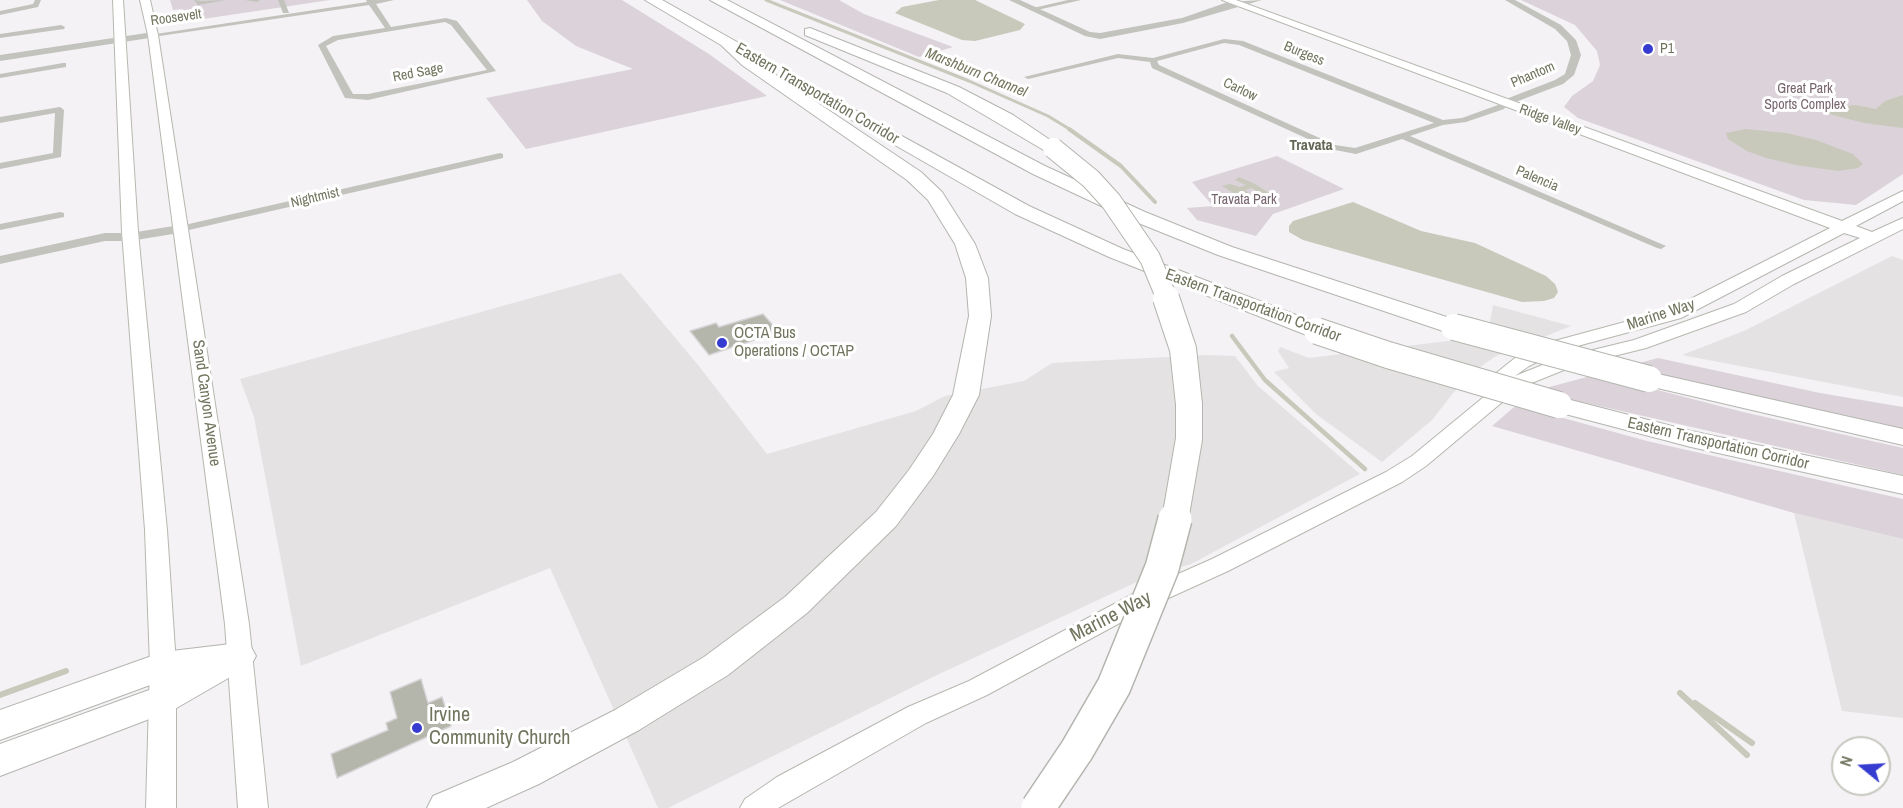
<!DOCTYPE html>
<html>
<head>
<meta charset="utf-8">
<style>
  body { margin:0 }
  #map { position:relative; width:1903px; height:808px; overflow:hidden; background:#f4f2f5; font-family:"Archivo Narrow",sans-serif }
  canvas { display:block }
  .north { position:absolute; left:1831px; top:736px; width:60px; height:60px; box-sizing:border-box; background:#fff; border:2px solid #c6c8bf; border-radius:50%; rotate:288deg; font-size:16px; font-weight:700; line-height:24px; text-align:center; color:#70755e }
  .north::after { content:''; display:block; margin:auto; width:21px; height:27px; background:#373cd0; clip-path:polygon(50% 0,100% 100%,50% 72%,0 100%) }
</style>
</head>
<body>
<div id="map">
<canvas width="1903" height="808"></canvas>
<div class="north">N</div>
</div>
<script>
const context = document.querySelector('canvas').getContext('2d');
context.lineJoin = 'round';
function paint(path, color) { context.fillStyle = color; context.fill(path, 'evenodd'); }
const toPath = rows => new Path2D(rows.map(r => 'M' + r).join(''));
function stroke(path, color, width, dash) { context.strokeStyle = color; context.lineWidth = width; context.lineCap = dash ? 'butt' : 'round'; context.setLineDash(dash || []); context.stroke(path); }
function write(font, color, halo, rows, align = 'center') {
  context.font = font + ' "Archivo Narrow",sans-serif'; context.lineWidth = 6; context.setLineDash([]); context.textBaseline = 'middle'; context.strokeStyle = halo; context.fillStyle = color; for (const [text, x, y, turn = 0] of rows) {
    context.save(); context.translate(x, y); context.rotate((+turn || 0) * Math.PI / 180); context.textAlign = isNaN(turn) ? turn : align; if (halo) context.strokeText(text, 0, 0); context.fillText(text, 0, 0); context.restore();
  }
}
paint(toPath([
  [1892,256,1903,260,1903,397,1682,355,1746,330],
  [621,273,698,365,767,454,916,411,945,396,1024,381,1052,363,1205,355,1235,356,1258,386,1360,474,1191,564,1143,579,935,676,668,808,658,808,550,568,301,666,254,417,240,379],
  [1493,305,1571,326,1496,356,1474,371,1454,392,1432,420,1382,462,1316,414,1274,372,1289,368,1278,351,1280,347,1309,358,1472,338,1490,323],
  [1794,513,1903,539,1903,718,1842,711]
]), '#e4e2e2');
paint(toPath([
  [170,0,330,0,203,19,202,13,185,16,183,9,173,10],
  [527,0,622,0,709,54,767,96,526,149,486,98,633,69,576,46,542,21],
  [780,0,839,0,864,14,953,47,919,57],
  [1521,0,1903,0,1903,174,1856,205,1804,200,1578,118,1564,107,1572,96,1593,81,1600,65,1597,51,1575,25],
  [1277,156,1344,189,1273,214,1256,236,1197,220,1187,208,1213,206,1192,182],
  [1658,358,1820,393,1903,407,1903,429,1760,398,1638,385,1743,412,1903,448,1903,475,1573,400,1545,413,1647,441,1903,499,1903,539,1794,513,1492,426,1513,408,1542,389]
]), '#dbd3d9');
paint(toPath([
  [939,0,975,0,1025,24,1020,30,975,41,962,40,895,13,902,7],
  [1903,95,1903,128,1864,123,1818,111,1855,105,1876,109,1885,101],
  [1746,129,1786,133,1816,140,1853,154,1863,164,1858,168,1838,171,1796,165,1766,158,1747,151,1728,139,1726,133],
  [1239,177,1255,184,1269,193,1261,194,1252,188,1245,190,1251,195,1242,198,1222,186,1230,184,1240,187,1246,185,1235,180],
  [1353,202,1421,231,1475,243,1546,276,1555,284,1558,292,1554,298,1544,301,1522,302,1303,240,1289,232,1289,226,1293,221]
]), '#c8c8bb');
stroke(toPath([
  [766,0,969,81,1048,116,1071,130]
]), '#c8c8bb', 3);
stroke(toPath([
  [1069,129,1121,166,1155,202]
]), '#c8c8bb', 4);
stroke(toPath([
  [1232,336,1265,380,1365,469]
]), '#c8c8bb', 4.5);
stroke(toPath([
  [1680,693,1747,755],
  [0,695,66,671],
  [1695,703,1752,743]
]), '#c8c8bb', 6);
const building = toPath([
  [763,314,779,332,709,355,690,331,716,323,719,327,763,314],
  [421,679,428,703,442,697,451,726,337,778,331,754,388,730,386,723,397,718,390,692,421,679]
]);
paint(building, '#b4b5ab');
stroke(building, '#d6d4d6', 1.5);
const secondary = toPath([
  [113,0,123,0,138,232,167,530,176,665,176,808,146,808,150,665,145,530,122,232,113,0],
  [140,0,150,0,158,35,249,624,268,808,238,808,225,624,148,35,140,0],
  [1222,0,1236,0,1842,221,1903,191,1903,201,1856,226,1872,232,1903,218,1903,229,1794,284,1746,312,1646,348,1574,366,1519,388,1426,466,1402,482,1228,571,1151,606,987,695,926,723,778,808,740,808,745,799,777,777,908,707,969,681,1133,594,1212,559,1386,472,1412,456,1491,391,1483,390,1480,386,1515,358,1547,343,1669,310,1830,228,1222,0],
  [1844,233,1860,238,1782,276,1734,304,1634,340,1560,358,1515,376,1529,366,1559,351,1681,318,1844,233]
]);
const motorway = toPath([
  [645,0,662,0,746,47,748,50,746,53,752,59,921,172,942,192,975,244,988,278,991,316,979,395,959,434,933,476,896,526,807,613,728,675,639,730,539,784,486,808,427,808,433,796,513,762,615,710,704,657,785,597,876,512,909,470,933,434,953,395,969,316,966,278,955,244,928,200,907,180,742,65,721,45,645,0],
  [710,0,727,0,1045,166,1145,212,1232,247,1462,322,1466,327,1462,332,1454,334,1446,332,1218,255,1131,220,1033,174,710,0],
  [810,28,959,87,1013,115,1062,148,1053,153,1047,152,947,93,805,35,805,29,810,28],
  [840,102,1029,206,1123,249,1325,326,1329,331,1325,336,1309,336,1109,257,1015,214,834,110,832,107,834,104,840,102],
  [1649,372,1903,429,1903,445,1640,384,1637,379,1640,374,1649,372],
  [1559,397,1691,431,1903,476,1903,494,1691,447,1550,410,1546,405,1550,400,1559,397],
  [239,643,251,647,256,656,251,665,173,710,0,776,0,744,149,690,172,677,0,740,0,710,163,652,239,643]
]);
stroke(secondary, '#b6b8af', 2);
stroke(motorway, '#b3b5ae', 2);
paint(toPath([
  [35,0,41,0,38,7,0,15,0,11,33,4,35,0],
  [194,0,201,1,226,0,198,5,194,0],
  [245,0,260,0,257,2,245,0],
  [278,0,284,0,289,13,283,13,278,0],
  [366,0,394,0,376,4,391,27,446,18,457,21,496,71,368,100,345,98,318,45,333,36,385,28,369,5,153,37,149,35,367,2,366,0],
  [445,22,451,25,487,70,368,94,353,94,326,46,338,40,445,22],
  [1068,0,1081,0,1033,11,1029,9,1068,0],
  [61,25,65,27,64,29,0,38,0,34,61,25],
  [1224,39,1243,41,1443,120,1462,118,1498,105,1502,101,1508,101,1509,103,1504,109,1466,122,1443,125,1410,136,1666,246,1661,249,1657,248,1402,139,1356,154,1330,149,1152,68,1150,62,1118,58,1028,79,1024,77,1118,54,1153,58,1224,39],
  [1224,43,1239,45,1434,123,1355,148,1335,145,1159,65,1157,61,1224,43],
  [63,63,66,63,66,67,0,78,0,74,63,63],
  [60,107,64,110,61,157,0,169,0,163,53,153,55,113,0,123,0,117,60,107],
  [500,153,503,154,503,158,180,232,175,229,180,226,500,153],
  [60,212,64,213,64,217,0,230,0,224,60,212]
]), '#c2c3bc');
paint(toPath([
  [1009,0,1020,0,1090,32,1100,33,1182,18,1228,2,1262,0,1183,23,1100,39,1085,36,1009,0],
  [1505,0,1515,0,1561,25,1576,40,1581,55,1574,75,1563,84,1505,106,1500,103,1501,101,1555,80,1565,74,1571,55,1567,41,1555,29,1505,0],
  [153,32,158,35,156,37,0,61,0,55,153,32],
  [180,225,187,229,185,232,130,241,105,241,0,264,0,256,105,233,130,233,180,225]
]), '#c2c3bc');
paint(secondary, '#fff');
paint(motorway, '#fff');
const motorwayBridgeFar2 = toPath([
  [1053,148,1091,179,1111,201,1150,258,1167,299]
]);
const motorwayBridgeFar1 = toPath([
  [1166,298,1183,349,1189,404,1189,439,1175,520],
  [1454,327,1649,379],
  [1317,331,1388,355,1559,405]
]);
const motorwayBridge = toPath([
  [1038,808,1077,750,1114,686,1162,568,1175,519]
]);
stroke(motorwayBridgeFar2, '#b3b5ae', 22, []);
stroke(motorwayBridgeFar1, '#b3b5ae', 28, []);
stroke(motorwayBridge, '#b3b5ae', 36, []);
stroke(motorwayBridgeFar2, '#fff', 20);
stroke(motorwayBridgeFar1, '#fff', 26);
stroke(motorwayBridge, '#fff', 33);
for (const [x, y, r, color] of [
  [1648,49,6,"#373cd0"],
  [722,343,6,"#373cd0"],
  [417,728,6,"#373cd0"]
]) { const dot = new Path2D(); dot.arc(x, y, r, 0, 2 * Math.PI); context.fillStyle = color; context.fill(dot); stroke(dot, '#fff', 2); }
write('14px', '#70755e', '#fff', [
  ["Roosevelt",176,18,-8],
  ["Burgess",1304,54,22],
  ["Red Sage",418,73,-11],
  ["Phantom",1533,75,-23],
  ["Carlow",1240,90,25],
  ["Ridge Valley",1550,120,20],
  ["Palencia",1537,179,23],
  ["Nightmist",315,198,-13]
]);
write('14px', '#70755e', '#fff', [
  ["P1",1660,49]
], 'left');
write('14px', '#77656e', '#fff', [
  ["Great Park",1805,89],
  ["Sports Complex",1805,105],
  ["Travata Park",1244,200]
]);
write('italic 15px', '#76765e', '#fff', [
  ["Marshburn Channel",976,73,22]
]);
write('bold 15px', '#626654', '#fff', [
  ["Travata",1311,146]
]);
write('16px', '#70755e', '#fff', [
  ["Eastern Transportation Corridor",817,94,30],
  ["Eastern Transportation Corridor",1253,306,20],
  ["Marine Way",1661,315,-18],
  ["Sand Canyon Avenue",206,403,82],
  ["Eastern Transportation Corridor",1718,444,13]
]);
write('16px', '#70755e', '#fff', [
  ["OCTA Bus",734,334],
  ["Operations / OCTAP",734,352]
], 'left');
write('20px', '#70755e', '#fff', [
  ["Marine Way",1111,617,-27]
]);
write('20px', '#70755e', '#fff', [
  ["Irvine",429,716],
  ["Community Church",429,739]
], 'left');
</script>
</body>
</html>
